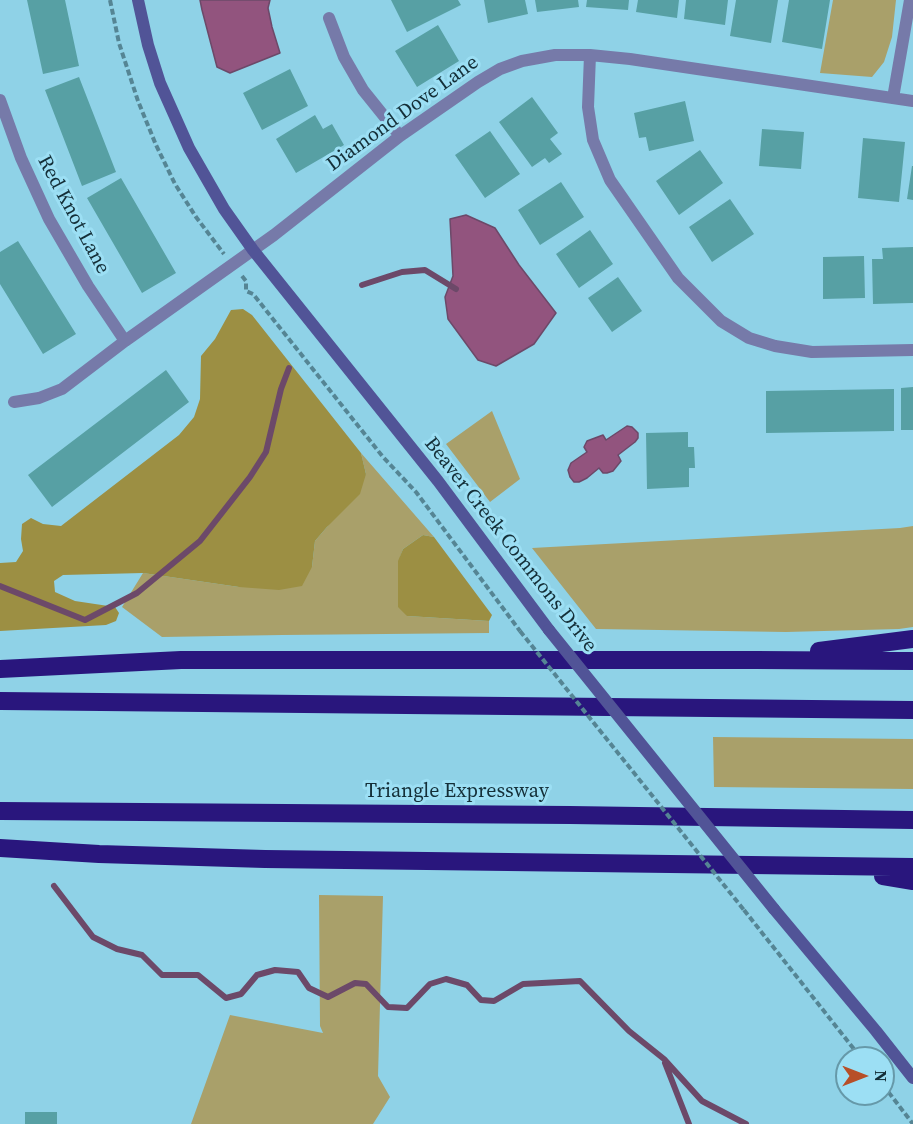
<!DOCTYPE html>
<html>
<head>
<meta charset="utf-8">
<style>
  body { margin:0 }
  #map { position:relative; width:913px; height:1124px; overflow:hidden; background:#8fd2e7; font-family:"Source Serif 4",serif }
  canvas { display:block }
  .north { position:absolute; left:835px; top:1046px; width:60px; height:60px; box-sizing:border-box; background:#9cdff4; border:2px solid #6699a9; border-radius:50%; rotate:90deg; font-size:16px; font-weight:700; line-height:24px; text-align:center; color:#142f38 }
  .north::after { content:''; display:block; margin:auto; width:21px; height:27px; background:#b74f28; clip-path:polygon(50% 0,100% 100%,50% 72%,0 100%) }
</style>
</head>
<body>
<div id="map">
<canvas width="913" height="1124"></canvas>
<div class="north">N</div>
</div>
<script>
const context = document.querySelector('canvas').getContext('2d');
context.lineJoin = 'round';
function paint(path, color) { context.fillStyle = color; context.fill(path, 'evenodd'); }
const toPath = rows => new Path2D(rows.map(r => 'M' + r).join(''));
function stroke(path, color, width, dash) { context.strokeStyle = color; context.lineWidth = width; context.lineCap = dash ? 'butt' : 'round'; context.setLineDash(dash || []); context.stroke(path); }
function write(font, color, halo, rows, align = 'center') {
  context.font = font + ' "Source Serif 4",serif'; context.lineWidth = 6; context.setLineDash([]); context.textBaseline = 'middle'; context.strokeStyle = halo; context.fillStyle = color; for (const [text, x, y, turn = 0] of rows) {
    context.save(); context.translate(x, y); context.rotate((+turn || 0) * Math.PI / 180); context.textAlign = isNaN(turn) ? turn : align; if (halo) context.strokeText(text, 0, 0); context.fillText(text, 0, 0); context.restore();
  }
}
paint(toPath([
  [833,0,896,0,892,37,884,62,872,77,820,73],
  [492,411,520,479,490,502,446,444],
  [361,453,434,537,423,535,403,549,400,557,407,616,489,621,489,633,282,635,162,637,122,607,143,573,239,587,312,567,315,541,327,527,366,474],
  [913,526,913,627,899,629,786,632,596,629,532,548,900,528],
  [713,737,913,739,913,789,714,787],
  [319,895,383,896,378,1076,390,1097,373,1124,191,1124,230,1015,323,1033,320,1026]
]), '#a9a06a');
paint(toPath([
  [243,309,252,315,361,453,366,474,360,494,327,527,315,541,312,567,302,586,279,590,239,587,143,573,63,575,54,581,55,592,75,601,115,607,119,613,116,621,106,625,0,631,0,563,16,562,23,551,21,539,22,524,31,518,43,524,61,526,179,435,194,417,200,399,201,356,215,339,231,310],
  [423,535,434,537,492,615,489,621,407,616,398,607,398,561,403,549]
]), '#9c8f43');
const water = toPath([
  [200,0,270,0,268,8,272,27,280,53,230,73,217,67,202,10,200,0],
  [466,215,495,228,519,265,556,313,534,344,496,366,478,360,448,319,445,297,453,276,450,219,466,215],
  [627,426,632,427,638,433,638,438,635,442,618,455,621,461,613,471,607,473,603,473,599,468,587,478,579,482,574,482,570,477,568,470,571,463,587,452,584,447,587,441,603,435,606,440,627,426]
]);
paint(water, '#92547e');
stroke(water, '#6c4969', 1.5);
stroke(toPath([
  [362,285,402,272,425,270,456,289],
  [0,586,85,620,137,593,200,541,250,477,266,452,281,389,289,368],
  [54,886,93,937,117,949,142,955,162,975,198,975,226,998,241,994,257,975,275,970,298,972,309,988,328,997,355,983,366,984,388,1007,407,1008,430,984,446,979,467,985,481,1000,494,1001,523,984,580,981,629,1031,664,1059,702,1101,746,1124],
  [665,1063,689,1124]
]), '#6c4969', 6);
paint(toPath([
  [27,0,65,0,79,66,43,74],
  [391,0,458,0,461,5,407,32],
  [484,0,525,0,528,14,488,23],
  [535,0,578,0,579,7,537,12],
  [587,0,629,0,628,10,586,7],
  [638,0,679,0,677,18,636,12],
  [686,0,728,0,725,25,684,19],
  [736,0,778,0,771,43,730,36],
  [789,0,830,0,822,49,782,42],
  [438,25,459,61,417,87,395,51],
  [290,69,308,106,262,130,243,93],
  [79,77,116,172,82,186,45,90],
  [532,97,558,133,550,139,562,154,549,163,545,158,532,167,499,122],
  [685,101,694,141,649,151,646,137,639,138,634,113],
  [315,115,323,129,332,124,344,145,296,173,276,139],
  [762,129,804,132,801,169,759,166],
  [490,131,520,174,485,198,455,155],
  [863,138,905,142,899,202,858,198],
  [700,150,723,183,679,215,656,181],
  [912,166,913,166,913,200,907,199],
  [121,178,176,273,142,293,87,198],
  [561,182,584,217,540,245,518,210],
  [730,199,754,234,712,262,689,227],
  [590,230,613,264,579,288,556,254],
  [18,241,76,334,43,354,0,284,0,252],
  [913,247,913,303,873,304,872,259,883,259,882,248],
  [864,256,865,298,823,299,823,257],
  [618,277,642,311,612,332,588,298],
  [166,370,189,402,52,507,28,475],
  [913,387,913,430,901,430,901,388],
  [894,389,894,431,766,433,766,391],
  [688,432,688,447,694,447,695,468,689,468,689,487,647,489,646,433],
  [25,1112,57,1112,57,1124,25,1124]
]), '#57a0a4');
stroke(toPath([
  [110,0,119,43,138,101,156,145,175,184,196,217,224,254],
  [242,276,246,281,246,291,253,294,383,457,416,492,520,631],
  [744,910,861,1058],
  [883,1085,913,1124]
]), '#558594', 4, [6, 3]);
stroke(toPath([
  [329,18,344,57,363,90,400,136],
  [590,55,588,107,593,140,610,180,678,278,721,321,749,338,775,346,812,352,913,350],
  [893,98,910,0],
  [0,100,21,158,49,219,88,286,125,341],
  [14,402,39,398,62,389,125,341,274,235,400,136,478,82,500,69,522,61,555,55,590,55,630,59,913,101]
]), '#767aa9', 12);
stroke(toPath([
  [138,0,148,45,160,83,189,148,224,209,253,250,438,481,549,630],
  [774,909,876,1031,913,1078]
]), '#515497', 12);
stroke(toPath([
  [819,651,913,639],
  [0,669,181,660,757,660,913,661],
  [0,701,913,710],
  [0,811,570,815,913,820],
  [0,848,99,854,265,859,913,867],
  [883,876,913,881]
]), '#29167d', 18);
stroke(toPath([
  [520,631,744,910]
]), '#558594', 4, [6, 3]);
stroke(toPath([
  [549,630,774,909]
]), '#515497', 12);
write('20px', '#142f38', '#9cdff4', [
  ["Diamond Dove Lane",403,114,-36],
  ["Red Knot Lane",73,215,62],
  ["Beaver Creek Commons Drive",510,545,52],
  ["Triangle Expressway",457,792]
]);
</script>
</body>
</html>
